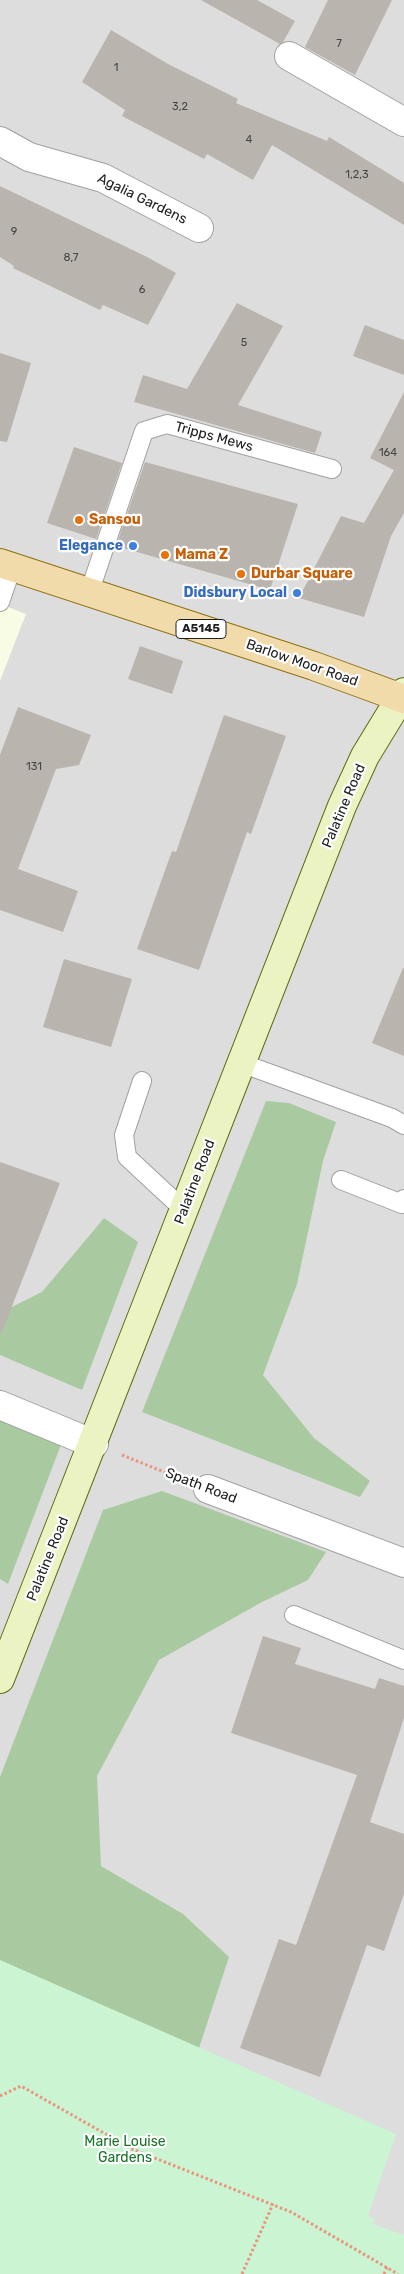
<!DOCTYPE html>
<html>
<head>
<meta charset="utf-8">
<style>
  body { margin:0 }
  canvas { display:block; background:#f0eee8 }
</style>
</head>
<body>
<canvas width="404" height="2274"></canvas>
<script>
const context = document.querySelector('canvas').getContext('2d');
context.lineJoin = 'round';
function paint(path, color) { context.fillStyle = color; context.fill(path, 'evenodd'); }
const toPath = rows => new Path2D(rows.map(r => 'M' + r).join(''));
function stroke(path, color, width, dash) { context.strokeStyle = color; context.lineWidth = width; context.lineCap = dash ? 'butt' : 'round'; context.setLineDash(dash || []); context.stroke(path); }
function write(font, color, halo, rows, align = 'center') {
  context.font = font + ' Rubik,sans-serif'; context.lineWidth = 4.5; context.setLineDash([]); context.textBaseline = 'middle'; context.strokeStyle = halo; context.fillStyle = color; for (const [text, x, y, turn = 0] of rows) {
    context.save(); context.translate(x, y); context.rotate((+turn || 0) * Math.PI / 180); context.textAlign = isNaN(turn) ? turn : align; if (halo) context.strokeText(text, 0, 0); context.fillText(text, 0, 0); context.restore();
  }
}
paint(toPath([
  [0,0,404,0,404,2274,0,2274]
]), '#dedddd');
paint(toPath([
  [0,604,26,614,0,681]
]), '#f9fce5');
paint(toPath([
  [266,1101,289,1103,336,1122,323,1161,297,1284,263,1375,314,1438,370,1481,360,1497,142,1412],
  [104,1218,138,1242,82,1390,0,1355,0,1313,42,1292],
  [0,1418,62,1442,8,1584,0,1579],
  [162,1491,326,1552,308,1580,262,1602,159,1660,97,1776,101,1866,183,1914,229,1957,198,2051,0,2202,0,1777,103,1510]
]), '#a9caa1');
paint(toPath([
  [0,1960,396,2134,368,2216,374,2219,373,2224,404,2235,404,2274,0,2274]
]), '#caf4d2');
paint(toPath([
  [201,0,257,0,295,21,283,42,280,44],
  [328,0,392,0,355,75,305,47],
  [111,30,168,64,238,99,236,103,327,141,329,137,404,183,404,225,272,145,253,180,207,154,204,159,122,116,125,110,82,82],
  [0,186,147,257,176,273,148,325,103,305,100,310,13,268,14,266,0,257],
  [237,303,283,326,238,405,322,432,315,453,134,402,143,375,187,389],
  [365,325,404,340,404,375,353,356],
  [0,353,31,363,7,442,0,441],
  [404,392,404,513,391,536,364,617,299,598,341,516,364,523,394,470,370,458],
  [74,447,122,463,96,539,47,523],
  [145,462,298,504,270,590,116,546],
  [140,646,183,661,172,694,128,679],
  [18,707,91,735,79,765,56,769,18,869,78,891,63,932,0,910,0,755],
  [224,715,286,736,251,834,247,832,199,970,137,949,172,851,176,852],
  [64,959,132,979,111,1047,43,1027],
  [403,968,404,968,404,1056,372,1043],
  [0,1162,60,1183,2,1332,0,1332],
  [263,1636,301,1648,295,1664,375,1689,379,1678,404,1686,404,1718,370,1822,404,1834,404,1894,384,1951,367,1945,320,2077,240,2048,279,1939,296,1945,357,1775,231,1733]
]), '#b9b4ae');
const service = toPath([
  [89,593,144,431,167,424,332,469],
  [0,602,12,567],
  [241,1063,392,1118,404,1125],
  [142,1081,124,1135,127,1157,184,1210],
  [341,1180,402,1204,404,1199],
  [294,1615,404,1660]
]);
const minor = toPath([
  [289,56,404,122],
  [0,141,29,157,103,178,199,228],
  [0,1405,94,1444],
  [208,1489,404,1563]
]);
const secondary = toPath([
  [0,1679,342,806,365,756,404,692]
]);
const primary = toPath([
  [0,563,314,666,404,699]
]);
stroke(service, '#a1a1a1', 20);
stroke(minor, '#a1a1a1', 30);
stroke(secondary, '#5a6d11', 30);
stroke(primary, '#8c7011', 30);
stroke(toPath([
  [122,1455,179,1478],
  [0,2096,21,2086,132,2149,291,2212,398,2274],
  [242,2274,273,2204],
  [384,2274,387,2267]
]), '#eb947d', 3, [2.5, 2.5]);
stroke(service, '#fff', 18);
stroke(minor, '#fff', 28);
stroke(secondary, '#ecf3c2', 28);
stroke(primary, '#f2dbaa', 28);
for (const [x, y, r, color] of [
  [79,520,5,"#e8710a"],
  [133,546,5,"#3f7fe0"],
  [165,555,5,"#e8710a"],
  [241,574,5,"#e8710a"],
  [297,593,5,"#3f7fe0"]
]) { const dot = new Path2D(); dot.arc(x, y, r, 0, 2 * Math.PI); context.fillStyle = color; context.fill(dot); stroke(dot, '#fff', 2); }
write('11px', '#464544', null, [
  ["7",339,44],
  ["1",116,68],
  ["3,2",180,107],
  ["4",249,140],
  ["1,2,3",357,175],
  ["9",14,232],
  ["8,7",71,258],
  ["6",142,290],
  ["5",244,343],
  ["164",388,453],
  ["131",34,767]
]);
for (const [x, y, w] of [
  [201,629,50]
]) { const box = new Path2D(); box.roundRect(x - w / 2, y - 9.5, w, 19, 4); context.fillStyle = '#fff'; context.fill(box); stroke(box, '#202020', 1); }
write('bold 12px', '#202020', null, [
  ["A5145",201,629]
]);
write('14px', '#202020', '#fff', [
  ["Agalia Gardens",142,199,26],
  ["Tripps Mews",214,437,15],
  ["Barlow Moor Road",302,663,19],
  ["Palatine Road",344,806,-67],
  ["Palatine Road",195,1182,-69],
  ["Spath Road",201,1486,21],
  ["Palatine Road",48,1559,-68]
]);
write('bold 14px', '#c56008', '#fff', [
  ["Sansou",89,520],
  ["Mama Z",175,555],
  ["Durbar Square",251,574]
], 'left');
write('bold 14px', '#366cbe', '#fff', [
  ["Elegance",123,546],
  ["Didsbury Local",287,593]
], 'right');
write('14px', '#18742a', '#fff', [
  ["Marie Louise",125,2142],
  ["Gardens",125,2158]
]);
</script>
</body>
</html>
